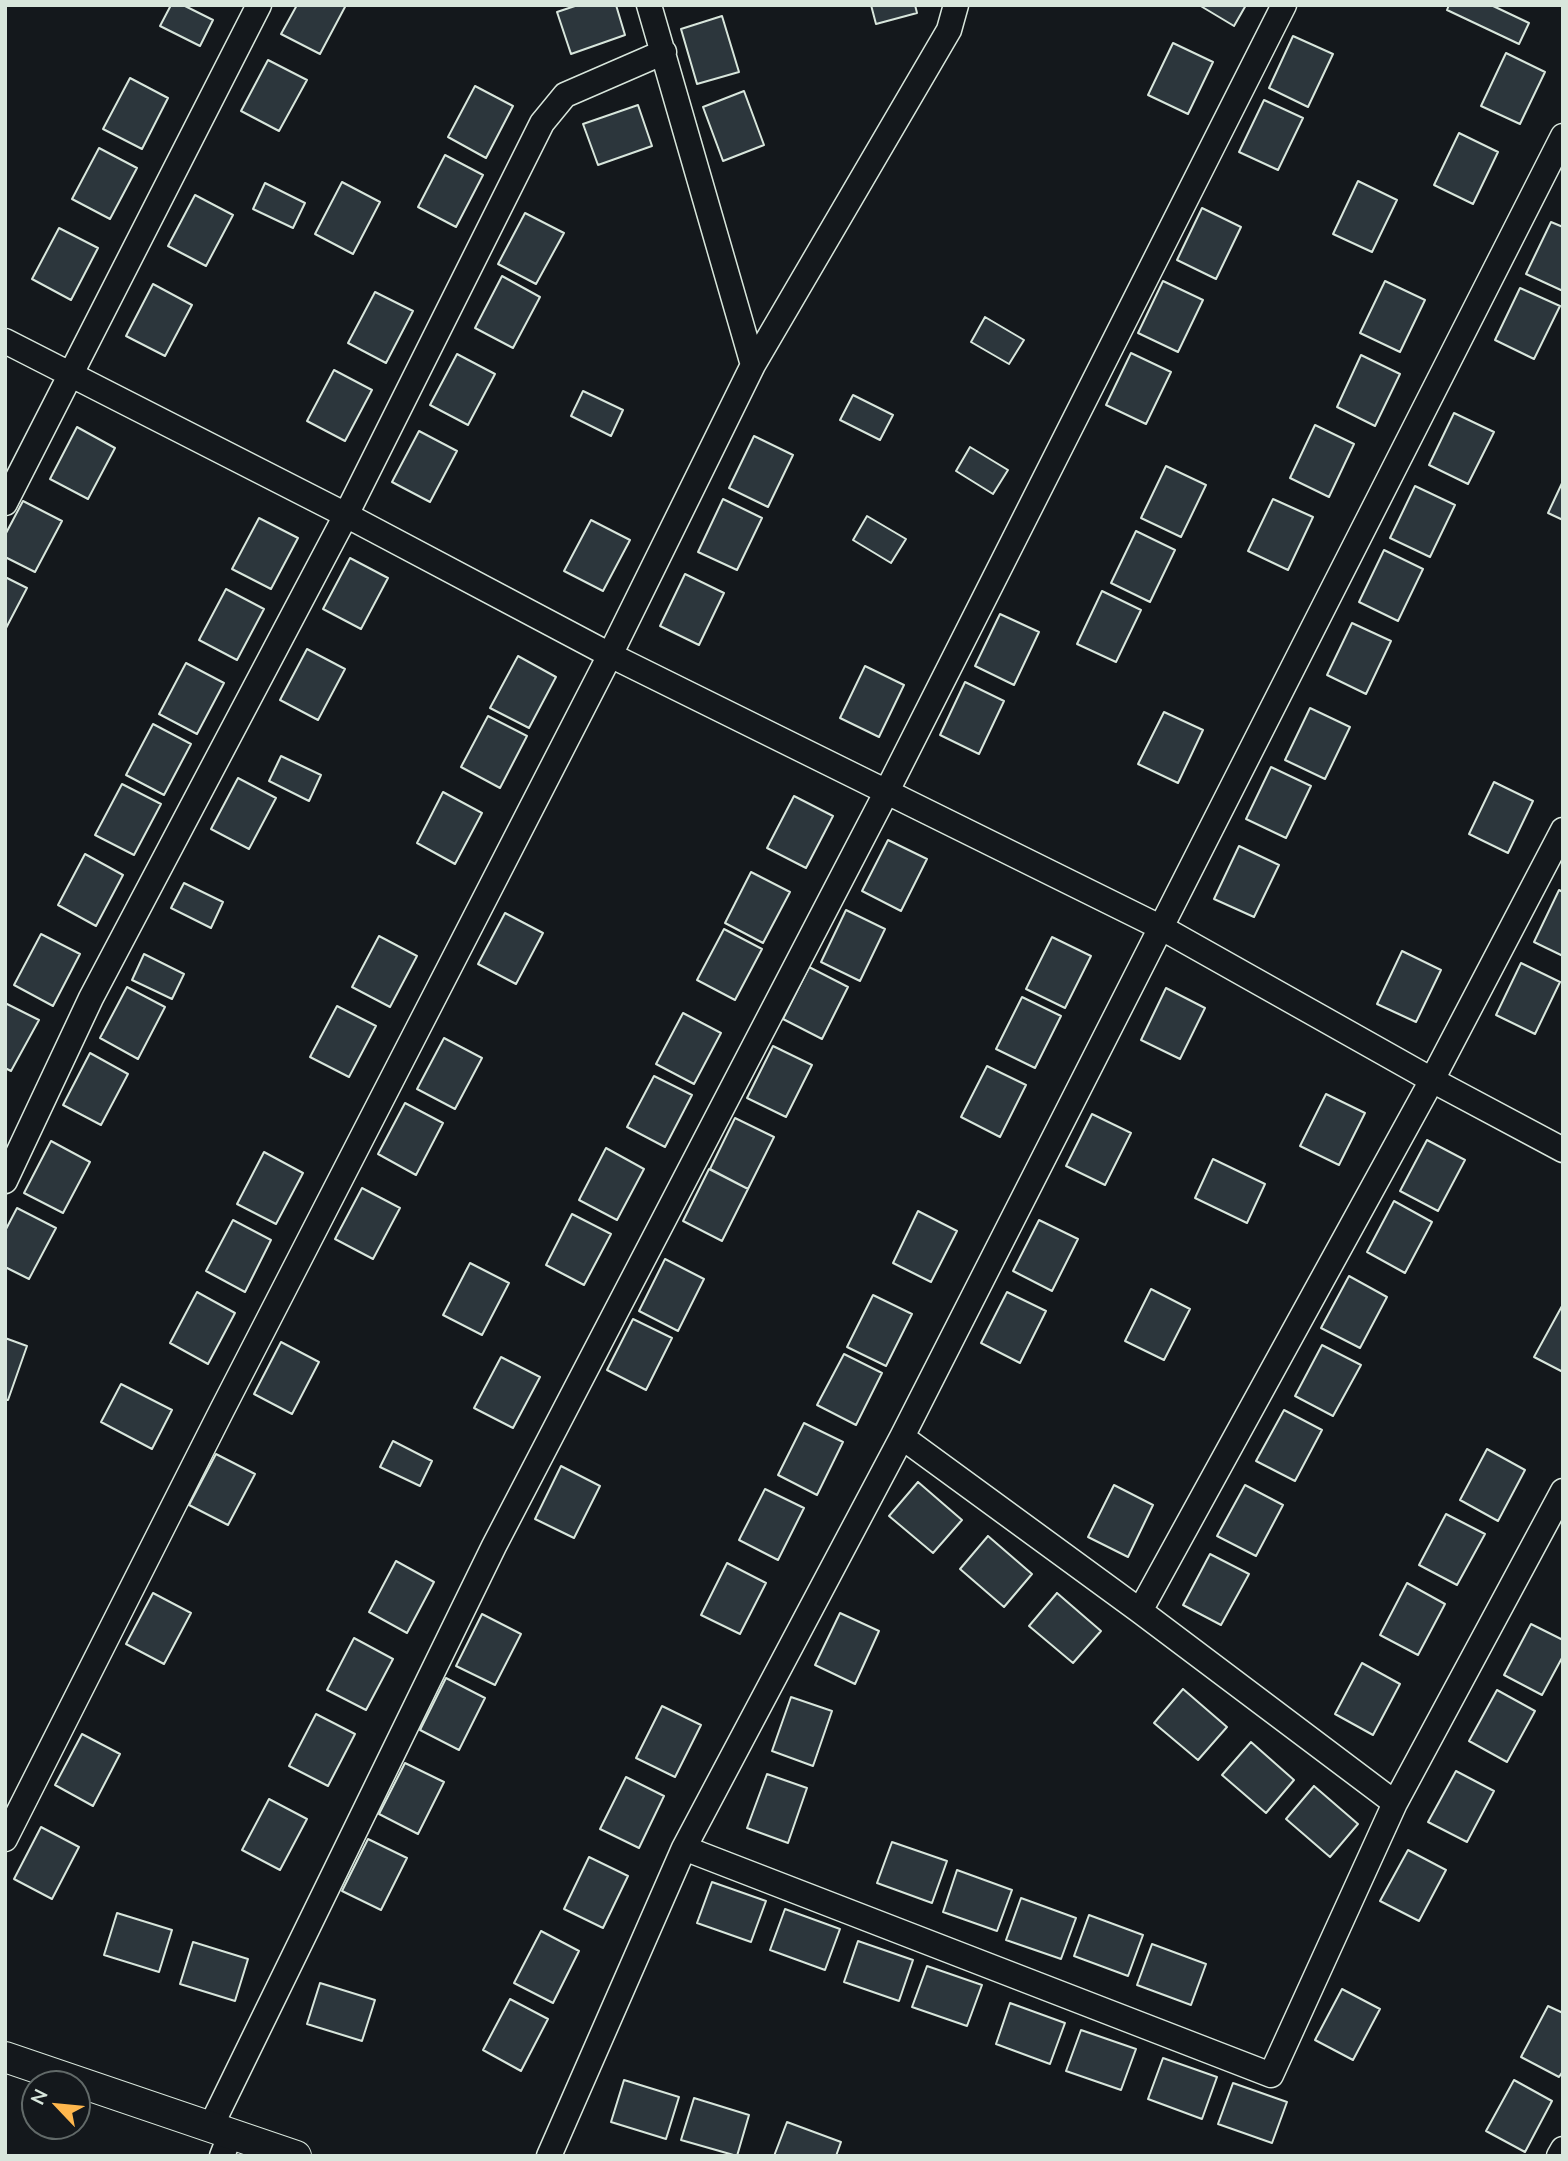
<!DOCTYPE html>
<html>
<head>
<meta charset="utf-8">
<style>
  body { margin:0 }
  #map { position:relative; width:1568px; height:2161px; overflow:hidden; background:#14181c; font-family:Mulish,sans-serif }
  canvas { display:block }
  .frame { position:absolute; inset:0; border:7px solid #d8e6dc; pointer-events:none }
  .north { position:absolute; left:21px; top:2070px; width:70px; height:70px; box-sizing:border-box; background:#14181c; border:2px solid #626a69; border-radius:50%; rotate:296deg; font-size:19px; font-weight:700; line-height:28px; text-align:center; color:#d8e6dc }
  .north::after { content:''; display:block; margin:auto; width:24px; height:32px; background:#ffb74d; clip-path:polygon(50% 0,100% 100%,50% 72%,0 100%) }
</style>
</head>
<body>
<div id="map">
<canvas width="1568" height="2161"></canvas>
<div class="frame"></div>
<div class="north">N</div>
</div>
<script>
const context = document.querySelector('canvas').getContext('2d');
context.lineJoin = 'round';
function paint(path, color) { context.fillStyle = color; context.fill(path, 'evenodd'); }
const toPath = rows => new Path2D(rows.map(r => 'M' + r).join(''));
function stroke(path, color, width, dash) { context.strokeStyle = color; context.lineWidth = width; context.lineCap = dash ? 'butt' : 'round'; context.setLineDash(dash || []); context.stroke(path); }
const building = toPath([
  [171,5,183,5,213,20,200,46,160,26,171,5],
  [297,5,346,5,320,54,281,34,297,5],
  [578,5,616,5,625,35,571,54,557,12,578,5],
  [871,5,915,5,917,13,876,24,871,5],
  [1199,5,1246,5,1234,26,1199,5],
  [1449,5,1491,5,1529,23,1519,44,1447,10,1449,5],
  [722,16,739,72,697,84,681,29,722,16],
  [1293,36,1333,54,1308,107,1269,88,1293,36],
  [1173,43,1213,62,1188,114,1148,95,1173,43],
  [1506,53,1545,72,1520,124,1481,106,1506,53],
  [268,60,307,80,279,131,241,111,268,60],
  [130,78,168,98,142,149,103,129,130,78],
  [475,86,513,106,486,158,448,137,475,86],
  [744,91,764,145,723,161,703,107,744,91],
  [1264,100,1303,118,1278,170,1239,152,1264,100],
  [638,105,652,146,598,165,583,124,638,105],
  [1459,133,1498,152,1473,204,1434,185,1459,133],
  [99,148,137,168,110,219,72,199,99,148],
  [445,155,483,175,456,227,418,207,445,155],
  [1358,181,1397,200,1372,252,1333,234,1358,181],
  [342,182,380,202,353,254,315,234,342,182],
  [265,183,305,203,293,228,253,209,265,183],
  [195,195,233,215,206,266,168,246,195,195],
  [1202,208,1241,227,1216,279,1177,260,1202,208],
  [525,213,564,233,536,284,498,264,525,213],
  [1551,222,1563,227,1563,291,1526,274,1551,222],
  [59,228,98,248,71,300,32,279,59,228],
  [502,276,540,297,513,348,475,328,502,276],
  [1163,281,1203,300,1178,352,1138,333,1163,281],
  [1385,281,1425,300,1400,352,1360,333,1385,281],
  [153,284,192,305,165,356,126,336,153,284],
  [1520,288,1560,306,1534,359,1495,340,1520,288],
  [375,292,413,311,386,363,348,343,375,292],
  [985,317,1024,340,1009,364,971,342,985,317],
  [1131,353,1171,372,1146,424,1106,405,1131,353],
  [457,354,495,374,468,425,430,405,457,354],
  [1361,355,1400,374,1375,426,1337,407,1361,355],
  [334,370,372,390,345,441,307,421,334,370],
  [583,391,623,410,611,436,571,416,583,391],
  [853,395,893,415,880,440,840,420,853,395],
  [1454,413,1494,432,1468,484,1429,465,1454,413],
  [1315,425,1354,444,1329,497,1290,478,1315,425],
  [77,427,115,448,88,499,50,479,77,427],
  [419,431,457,451,430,502,392,482,419,431],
  [754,436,793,455,768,507,729,488,754,436],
  [970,447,1008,470,993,494,956,471,970,447],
  [1166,466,1206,485,1181,537,1141,518,1166,466],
  [1563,481,1563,520,1548,513,1563,481],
  [1415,486,1455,505,1430,557,1390,538,1415,486],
  [723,499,762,518,737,570,698,552,723,499],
  [1273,499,1313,517,1288,570,1248,551,1273,499],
  [23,501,62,521,35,572,5,557,5,535,23,501],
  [867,516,906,539,891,563,853,540,867,516],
  [259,518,298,538,271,589,232,569,259,518],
  [591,520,630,540,603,591,564,571,591,520],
  [1136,531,1175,550,1150,602,1111,583,1136,531],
  [1384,550,1423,569,1398,621,1359,602,1384,550],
  [350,558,388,578,361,629,323,609,350,558],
  [685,574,724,593,699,645,660,626,685,574],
  [5,577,27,588,5,630,5,577],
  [226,589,264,609,237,660,199,640,226,589],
  [1102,591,1141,610,1116,662,1077,644,1102,591],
  [1000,614,1039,632,1014,685,975,666,1000,614],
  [1352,623,1391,641,1366,694,1327,675,1352,623],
  [307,649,345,669,318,720,280,700,307,649],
  [518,656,556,677,529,728,490,708,518,656],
  [186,663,224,683,197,734,159,714,186,663],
  [865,666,904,685,879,737,840,718,865,666],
  [965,682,1004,701,979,754,940,735,965,682],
  [1310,708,1350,727,1325,779,1285,760,1310,708],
  [1164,712,1203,730,1178,783,1138,764,1164,712],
  [488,716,527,736,500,788,461,767,488,716],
  [153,724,191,744,164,795,126,775,153,724],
  [281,756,321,775,309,801,269,781,281,756],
  [1271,767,1311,786,1286,838,1246,819,1271,767],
  [238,778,276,798,249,849,211,829,238,778],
  [1494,782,1533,801,1508,853,1469,834,1494,782],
  [122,784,161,804,134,855,95,835,122,784],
  [443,792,482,813,455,864,417,843,443,792],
  [794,796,833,816,806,868,767,848,794,796],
  [888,840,927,859,901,911,862,891,888,840],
  [1239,846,1279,865,1254,917,1214,899,1239,846],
  [85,854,123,875,96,926,58,905,85,854],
  [751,872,790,892,763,943,725,923,751,872],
  [184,883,223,902,211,928,171,908,184,883],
  [1559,890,1563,892,1563,956,1534,942,1559,890],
  [846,910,885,929,860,981,821,962,846,910],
  [505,913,543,933,516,984,478,964,505,913],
  [724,929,762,949,735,1000,697,980,724,929],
  [41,934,80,954,53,1006,14,985,41,934],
  [379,936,417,956,390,1007,352,987,379,936],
  [1052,937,1091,956,1065,1008,1026,989,1052,937],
  [1402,951,1441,970,1416,1022,1377,1004,1402,951],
  [144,954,184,974,172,999,132,980,144,954],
  [1521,963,1560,982,1535,1034,1496,1015,1521,963],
  [809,967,848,987,822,1039,783,1019,809,967],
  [127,987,165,1007,138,1059,100,1038,127,987],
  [1166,988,1205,1008,1180,1059,1141,1040,1166,988],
  [1022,997,1061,1016,1035,1068,996,1049,1022,997],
  [5,1003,39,1020,11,1071,5,1068,5,1003],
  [337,1006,376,1026,349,1077,310,1057,337,1006],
  [683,1013,721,1033,694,1084,656,1064,683,1013],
  [444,1038,482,1058,455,1109,417,1089,444,1038],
  [773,1046,812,1065,786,1117,747,1098,773,1046],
  [90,1053,128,1074,101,1125,63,1105,90,1053],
  [987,1066,1026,1085,1000,1137,961,1117,987,1066],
  [654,1076,692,1095,665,1147,627,1127,654,1076],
  [1326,1094,1365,1113,1339,1165,1300,1146,1326,1094],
  [405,1103,443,1123,416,1175,378,1154,405,1103],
  [1092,1114,1131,1133,1105,1185,1066,1166,1092,1114],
  [735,1118,774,1137,748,1189,710,1169,735,1118],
  [1427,1140,1465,1160,1438,1211,1400,1191,1427,1140],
  [51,1141,90,1162,63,1213,24,1193,51,1141],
  [606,1148,644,1169,617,1220,579,1200,606,1148],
  [264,1152,303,1173,276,1224,237,1204,264,1152],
  [1213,1159,1265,1184,1247,1223,1195,1198,1213,1159],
  [709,1169,748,1189,722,1241,683,1221,709,1169],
  [362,1188,400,1208,373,1259,335,1239,362,1188],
  [1394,1201,1432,1222,1405,1273,1367,1252,1394,1201],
  [17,1208,56,1228,29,1279,5,1267,5,1231,17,1208],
  [918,1211,957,1231,931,1282,893,1263,918,1211],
  [572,1214,611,1234,584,1285,546,1265,572,1214],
  [233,1220,271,1240,245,1292,206,1271,233,1220],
  [1039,1220,1078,1239,1052,1291,1013,1271,1039,1220],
  [665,1259,704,1279,678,1331,639,1311,665,1259],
  [470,1263,509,1283,482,1335,443,1315,470,1263],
  [1349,1276,1387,1297,1360,1348,1321,1328,1349,1276],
  [1151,1289,1190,1309,1164,1360,1125,1341,1151,1289],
  [197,1292,235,1313,208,1364,170,1343,197,1292],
  [1007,1292,1046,1311,1020,1363,981,1343,1007,1292],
  [873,1295,912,1314,886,1366,847,1347,873,1295],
  [1562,1306,1563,1306,1563,1372,1534,1357,1562,1306],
  [633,1319,672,1338,646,1390,607,1370,633,1319],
  [5,1338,27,1346,8,1400,5,1400,5,1338],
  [281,1342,319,1362,292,1414,254,1394,281,1342],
  [1322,1345,1361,1365,1333,1416,1295,1396,1322,1345],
  [844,1354,882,1373,856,1425,817,1405,844,1354],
  [501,1357,540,1377,513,1428,474,1408,501,1357],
  [121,1384,172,1410,152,1449,101,1422,121,1384],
  [1284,1410,1322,1430,1295,1481,1256,1461,1284,1410],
  [804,1423,843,1442,817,1495,778,1475,804,1423],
  [393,1441,432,1461,420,1486,380,1467,393,1441],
  [1487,1449,1525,1470,1498,1521,1460,1500,1487,1449],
  [216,1454,255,1474,228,1525,189,1505,216,1454],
  [561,1466,600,1486,574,1538,535,1519,561,1466],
  [918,1482,962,1520,933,1553,889,1516,918,1482],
  [1114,1485,1153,1505,1128,1557,1088,1537,1114,1485],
  [1245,1485,1283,1505,1256,1556,1217,1536,1245,1485],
  [765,1489,804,1508,778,1560,739,1540,765,1489],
  [1446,1514,1485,1534,1457,1585,1419,1565,1446,1514],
  [988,1536,1032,1574,1004,1607,960,1569,988,1536],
  [1210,1554,1249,1574,1221,1625,1183,1605,1210,1554],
  [396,1561,434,1582,407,1633,369,1612,396,1561],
  [727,1563,766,1583,740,1634,701,1615,727,1563],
  [1407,1583,1445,1604,1418,1655,1380,1635,1407,1583],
  [153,1593,191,1613,164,1664,126,1644,153,1593],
  [1057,1593,1101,1631,1073,1663,1029,1626,1057,1593],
  [840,1613,879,1631,855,1684,815,1665,840,1613],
  [482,1614,521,1634,495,1685,456,1666,482,1614],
  [1531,1624,1563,1640,1563,1656,1542,1695,1504,1675,1531,1624],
  [354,1638,393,1659,366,1710,327,1690,354,1638],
  [1362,1663,1400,1684,1373,1735,1335,1714,1362,1663],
  [446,1678,485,1698,459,1750,420,1730,446,1678],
  [1183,1689,1227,1727,1198,1760,1154,1723,1183,1689],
  [1497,1690,1535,1711,1507,1762,1469,1741,1497,1690],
  [791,1697,832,1711,813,1766,772,1751,791,1697],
  [662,1706,701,1725,675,1777,636,1758,662,1706],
  [316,1714,355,1734,328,1786,289,1766,316,1714],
  [82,1734,120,1754,93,1806,55,1785,82,1734],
  [1251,1742,1294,1780,1266,1813,1222,1775,1251,1742],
  [405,1763,444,1782,418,1834,379,1814,405,1763],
  [1456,1771,1494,1791,1467,1842,1428,1822,1456,1771],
  [767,1774,807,1788,788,1843,747,1828,767,1774],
  [626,1777,664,1796,639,1848,600,1829,626,1777],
  [1314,1786,1358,1824,1330,1857,1286,1819,1314,1786],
  [269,1799,307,1819,280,1870,242,1850,269,1799],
  [41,1827,79,1847,52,1899,14,1879,41,1827],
  [368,1839,407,1858,381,1910,342,1891,368,1839],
  [892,1842,947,1861,932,1903,877,1883,892,1842],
  [1408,1850,1446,1870,1419,1921,1380,1901,1408,1850],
  [589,1857,628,1876,603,1928,564,1909,589,1857],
  [957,1870,1012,1890,997,1931,943,1912,957,1870],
  [712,1882,766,1901,751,1942,697,1923,712,1882],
  [1021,1898,1076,1918,1061,1959,1006,1940,1021,1898],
  [785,1909,840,1929,825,1970,770,1950,785,1909],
  [117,1913,172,1930,159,1972,104,1955,117,1913],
  [1089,1915,1143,1935,1128,1976,1074,1956,1089,1915],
  [541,1931,579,1951,553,2003,514,1983,541,1931],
  [858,1941,913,1960,899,2001,844,1982,858,1941],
  [193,1942,248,1959,235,2001,180,1984,193,1942],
  [1152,1944,1206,1964,1191,2005,1137,1985,1152,1944],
  [927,1966,982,1985,967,2026,912,2007,927,1966],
  [320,1983,375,2000,362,2041,307,2024,320,1983],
  [1342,1989,1380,2009,1353,2060,1315,2040,1342,1989],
  [510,1999,548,2019,521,2071,483,2050,510,1999],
  [1010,2003,1065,2023,1050,2064,996,2044,1010,2003],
  [1548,2006,1563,2013,1563,2071,1559,2077,1521,2057,1548,2006],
  [1081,2030,1136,2049,1121,2090,1066,2071,1081,2030],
  [1163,2058,1217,2077,1202,2119,1148,2099,1163,2058],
  [624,2080,679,2097,666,2139,611,2122,624,2080],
  [1514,2080,1552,2101,1525,2152,1486,2131,1514,2080],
  [1233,2083,1287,2102,1272,2143,1218,2124,1233,2083],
  [694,2098,749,2115,737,2156,681,2140,694,2098],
  [787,2122,841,2142,836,2156,774,2156,787,2122]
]);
paint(building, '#2c363c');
stroke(building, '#d8e6dc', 2);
const minor = toPath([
  [649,5,753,365],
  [5,341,346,515,610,655,1162,928,1432,1080,1563,1150],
  [5,503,259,5],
  [5,1181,91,998,346,515,542,123,565,95,664,52],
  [902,1437,1140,1611,1395,1803],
  [1140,1611,1432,1080,1563,830],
  [5,1839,222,1410,610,655,753,365,949,30,956,5],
  [684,1848,1271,2075,1395,1803,1563,1491],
  [211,2126,494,1546,887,791,1284,5],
  [222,2156,231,2133],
  [549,2156,684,1848,902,1437,1563,136],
  [1559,2156,1563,2149]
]);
const tertiary = toPath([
  [5,2057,296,2156]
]);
stroke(minor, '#d8e6dc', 27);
stroke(tertiary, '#d8e6dc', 32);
stroke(minor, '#14181c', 24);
stroke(tertiary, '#14181c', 30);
</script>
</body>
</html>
